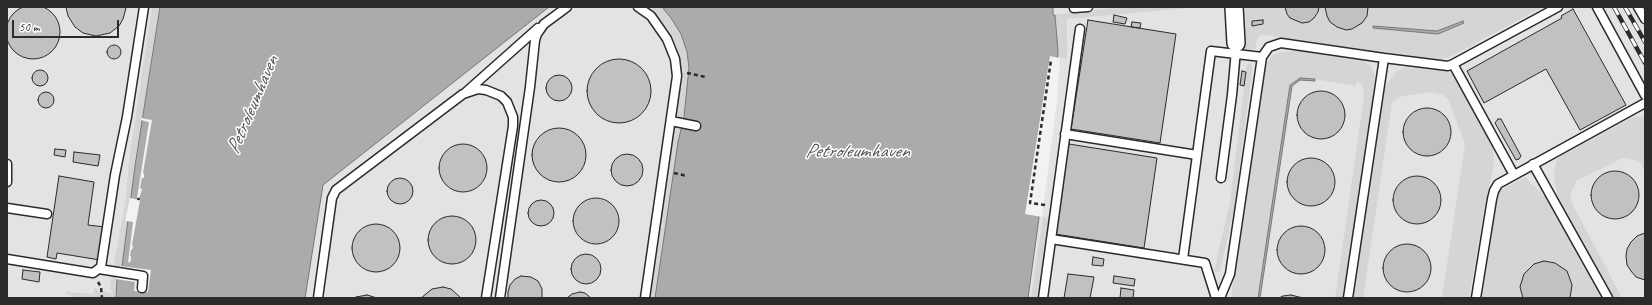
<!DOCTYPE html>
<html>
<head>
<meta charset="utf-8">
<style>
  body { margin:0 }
  #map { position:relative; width:1652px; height:305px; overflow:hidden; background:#f2f2f2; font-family:Caveat,sans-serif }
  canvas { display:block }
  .frame { position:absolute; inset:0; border:8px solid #2b2b2b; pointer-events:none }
  .scale { position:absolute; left:12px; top:20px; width:107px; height:18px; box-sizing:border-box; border:2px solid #2b2b2b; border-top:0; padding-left:5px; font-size:12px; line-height:14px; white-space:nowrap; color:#2b2b2b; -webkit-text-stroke:3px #fff; paint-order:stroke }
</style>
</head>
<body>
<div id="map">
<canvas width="1652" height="305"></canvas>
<div class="frame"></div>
<div class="scale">50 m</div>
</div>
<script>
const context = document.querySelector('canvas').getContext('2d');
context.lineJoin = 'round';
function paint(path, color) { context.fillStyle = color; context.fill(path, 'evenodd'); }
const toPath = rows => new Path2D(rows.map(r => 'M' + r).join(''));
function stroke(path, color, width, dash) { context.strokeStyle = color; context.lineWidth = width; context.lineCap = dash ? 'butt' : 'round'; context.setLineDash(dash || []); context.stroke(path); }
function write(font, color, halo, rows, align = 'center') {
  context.font = font + ' Caveat,sans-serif'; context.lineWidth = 3; context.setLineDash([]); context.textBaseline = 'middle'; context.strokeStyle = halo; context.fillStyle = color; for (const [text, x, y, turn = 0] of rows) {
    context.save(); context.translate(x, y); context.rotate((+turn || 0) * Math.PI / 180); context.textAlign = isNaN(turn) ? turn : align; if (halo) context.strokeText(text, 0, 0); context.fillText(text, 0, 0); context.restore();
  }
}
paint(toPath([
  [7,7,1645,7,1645,298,7,298]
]), '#e3e3e3');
paint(toPath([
  [152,7,160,7,135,166,122,266,117,280,116,298,78,298,66,294,66,292,93,294,95,287,98,291,112,293,110,286,126,198,129,161],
  [653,7,662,7,675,24,684,41,689,68,684,117,678,142,655,298,649,298,659,228,662,228,663,223,659,222,676,114,680,88,682,88,683,85,680,84,681,69,676,44,669,30,651,10],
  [1130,7,1199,7,1067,19,1067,59,1058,57,1055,15,1073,12],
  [1242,7,1542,7,1452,56,1437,60,1265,35,1259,36,1257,39,1255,49,1246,50,1243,46],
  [1301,51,1361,60,1371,66,1375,76,1376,83,1344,298,1335,298,1364,96,1362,85,1357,80,1356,86,1309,78,1300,78,1290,85,1258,298,1231,298,1266,66,1269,59,1275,54,1282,52],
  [1250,63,1252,65,1252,73,1234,208,1220,272,1214,271,1230,202,1246,72,1247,65],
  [1405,67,1445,71,1456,76,1493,146,1494,164,1487,198,1486,198,1469,298,1442,298,1465,144,1448,99,1441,94,1431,92,1404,96,1397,98,1392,103,1363,298,1352,298,1382,90,1396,72],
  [1639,116,1645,117,1645,172,1639,161,1623,158,1576,181,1570,196,1573,205,1622,298,1612,298,1563,209,1558,199,1554,175,1556,160,1560,157,1633,117],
  [1525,177,1550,202,1604,298,1482,298,1497,196,1501,190],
  [1049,216,1052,216,1040,298,1031,298,1043,217,1049,218]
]), '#d5d5d5');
const water = toPath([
  [160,7,549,7,323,185,305,298,116,298,117,280,122,266,135,166,160,7],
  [662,7,1054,7,1053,8,1053,15,1055,15,1058,51,1055,101,1028,298,655,298,678,142,684,117,689,68,687,52,681,34,671,18,662,7],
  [1463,21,1464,23,1438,34,1373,28,1373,26,1437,31,1463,21],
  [1300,78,1315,79,1315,81,1300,80,1292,86,1260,298,1258,298,1290,85,1300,78]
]);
paint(water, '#ababab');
stroke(water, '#787878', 1);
paint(toPath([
  [1050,56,1060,58,1057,101,1042,217,1025,214],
  [141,118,152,120,143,173,144,174,144,178,142,178,140,188,142,189,141,193,139,198,137,198,149,122,141,120],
  [130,198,140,200,132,245,133,246,132,250,131,250,130,256,131,256,131,261,128,263,133,222,125,221],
  [120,266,151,270,148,292,134,291,135,282,116,279]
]), '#f2f2f2');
const building = toPath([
  '6 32a27 27 0 1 1 54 0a27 27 0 1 1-54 0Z',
  [66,7,126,7,126,8,123,19,119,26,110,33,96,36,83,33,75,27,68,16,66,7],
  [1285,7,1319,7,1318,12,1314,18,1309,22,1302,23,1290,18,1287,14,1285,7],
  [1325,7,1368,7,1367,16,1362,23,1352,29,1346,30,1337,27,1330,22,1327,16,1325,7],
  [1573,9,1626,105,1580,130,1546,69,1484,103,1467,71,1562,18,1561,16,1573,9],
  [1114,15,1127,18,1125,24,1113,22,1114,15],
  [1088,20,1176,34,1160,143,1071,129,1088,20],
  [1263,20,1263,24,1252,26,1252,21,1263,20],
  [1132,22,1141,23,1140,28,1131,27,1132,22],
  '107 52a7 7 0 1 1 14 0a7 7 0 1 1-14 0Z',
  '587 91a32 32 0 1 1 64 0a32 32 0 1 1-64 0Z',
  '32 78a8 8 0 1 1 16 0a8 8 0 1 1-16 0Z',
  [1242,71,1246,72,1244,86,1240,85,1242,71],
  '546 88a13 13 0 1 1 26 0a13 13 0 1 1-26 0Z',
  '1297 115a24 24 0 1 1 48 0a24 24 0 1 1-48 0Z',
  '38 100a8 8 0 1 1 16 0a8 8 0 1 1-16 0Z',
  '1403 132a24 24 0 1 1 48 0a24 24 0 1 1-48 0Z',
  [1498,119,1501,119,1521,156,1519,159,1516,160,1495,123,1498,119],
  '532 155a27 27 0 1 1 54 0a27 27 0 1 1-54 0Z',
  '439 168a24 24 0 1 1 48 0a24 24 0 1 1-48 0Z',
  [1069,144,1157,158,1144,248,1055,234,1069,144],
  [55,149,66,150,65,157,54,155,55,149],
  [74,152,100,155,98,166,73,162,74,152],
  '611 170a16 16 0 1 1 32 0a16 16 0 1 1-32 0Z',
  '1287 182a24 24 0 1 1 48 0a24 24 0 1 1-48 0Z',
  '1591 195a24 24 0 1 1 48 0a24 24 0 1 1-48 0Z',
  [59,176,94,182,88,225,105,227,100,260,57,253,56,259,47,257,59,176],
  '1393 200a24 24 0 1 1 48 0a24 24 0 1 1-48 0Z',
  '387 191a13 13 0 1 1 26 0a13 13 0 1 1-26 0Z',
  '573 221a23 23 0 1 1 46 0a23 23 0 1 1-46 0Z',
  '528 213a13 13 0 1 1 26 0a13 13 0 1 1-26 0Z',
  '428 240a24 24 0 1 1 48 0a24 24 0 1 1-48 0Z',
  '352 248a24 24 0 1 1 48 0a24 24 0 1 1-48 0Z',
  '1277 250a24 24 0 1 1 48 0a24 24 0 1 1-48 0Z',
  [1645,233,1645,280,1636,277,1631,271,1627,265,1626,256,1627,249,1631,242,1637,236,1645,233],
  '1383 268a24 24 0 1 1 48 0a24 24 0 1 1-48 0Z',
  '571 269a15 15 0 1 1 30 0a15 15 0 1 1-30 0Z',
  [1093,257,1104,259,1103,266,1092,265,1093,257],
  [1544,261,1555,263,1567,271,1572,285,1570,298,1523,298,1520,287,1524,274,1534,264,1544,261],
  [23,270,40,272,39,282,22,279,23,270],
  [1068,274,1094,277,1090,298,1064,298,1068,274],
  [521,276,531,277,538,281,542,289,542,298,508,298,508,292,510,285,515,279,521,276],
  [1114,276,1135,279,1134,286,1113,283,1114,276],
  [443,287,451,289,461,298,421,298,432,289,443,287],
  [1121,288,1134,290,1133,298,1120,298,1121,288],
  [580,292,585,293,591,298,567,298,572,294,580,292],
  [367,295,377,298,354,298,356,297,367,295],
  [1291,295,1303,298,1279,298,1283,296,1291,295]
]);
paint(building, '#c1c1c1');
stroke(building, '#2b2b2b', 1);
const service = toPath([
  [638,7,651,16,667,39,675,59,677,76,645,298],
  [1597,7,1645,95],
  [1638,7,1645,19],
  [1074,8,1088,7],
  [1453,64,1514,175],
  [466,92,538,28],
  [671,121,696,126],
  [1065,134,1197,155],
  [7,164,7,182],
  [1533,164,1608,298],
  [1221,178,1232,95,1236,50],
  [7,208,47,214],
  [1051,239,1205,263,1216,298],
  [7,259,93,273,101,267,115,175,127,117,144,7],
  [1183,259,1211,51,1262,57],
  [99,269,143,276,142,288],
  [318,298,332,198,336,190,463,94,478,89,486,90,501,96,507,102,513,117,513,126,486,298],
  [500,298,530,87,535,40,537,34,544,24,567,7],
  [1043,298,1080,29],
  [1220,298,1230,274,1262,57,1269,47,1281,43,1384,58,1448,66,1453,64,1558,7],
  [1348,298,1384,58],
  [1476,298,1492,199,1494,191,1498,184,1645,103]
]);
const minor = toPath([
  [1234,7,1236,43]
]);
stroke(service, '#2b2b2b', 11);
stroke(minor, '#2b2b2b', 20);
stroke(toPath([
  [687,73,706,77],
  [674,173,687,176],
  [138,200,139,198],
  [1045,205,1030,203,1051,60],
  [98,282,101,287,102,298]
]), '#2b2b2b', 2.5, [4, 3]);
stroke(service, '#fff', 8);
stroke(minor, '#fff', 17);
const rail = toPath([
  [1614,7,1645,63],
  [1625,7,1645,42]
]);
stroke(rail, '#2b2b2b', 4.5);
stroke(rail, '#fff', 3, [9]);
write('italic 20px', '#585858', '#fff', [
  ["Petroleumhaven",253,105,-67],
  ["Petroleumhaven",857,152]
]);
</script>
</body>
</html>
